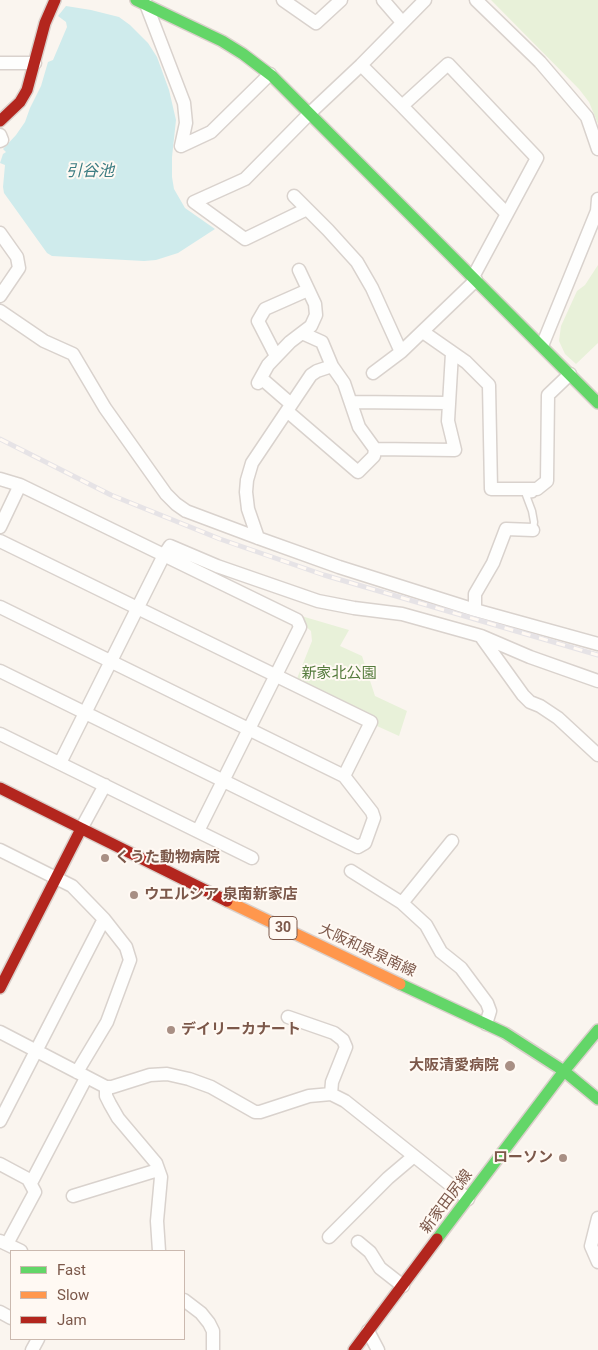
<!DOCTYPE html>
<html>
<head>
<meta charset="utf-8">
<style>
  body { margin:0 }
  #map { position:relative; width:598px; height:1350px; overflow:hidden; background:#faf5ef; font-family:Roboto,sans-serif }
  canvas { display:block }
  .legend { position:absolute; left:10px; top:1250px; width:175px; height:90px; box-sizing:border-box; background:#fff9f3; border:1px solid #cbb9af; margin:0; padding:6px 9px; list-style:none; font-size:15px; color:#7c584a }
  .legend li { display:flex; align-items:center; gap:10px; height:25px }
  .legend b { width:25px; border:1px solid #cbb9af }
</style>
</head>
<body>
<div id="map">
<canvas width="598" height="1350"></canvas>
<ul class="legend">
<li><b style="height:6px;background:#63d668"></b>Fast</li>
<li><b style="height:6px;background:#ff974d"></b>Slow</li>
<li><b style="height:6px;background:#b3261e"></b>Jam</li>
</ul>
</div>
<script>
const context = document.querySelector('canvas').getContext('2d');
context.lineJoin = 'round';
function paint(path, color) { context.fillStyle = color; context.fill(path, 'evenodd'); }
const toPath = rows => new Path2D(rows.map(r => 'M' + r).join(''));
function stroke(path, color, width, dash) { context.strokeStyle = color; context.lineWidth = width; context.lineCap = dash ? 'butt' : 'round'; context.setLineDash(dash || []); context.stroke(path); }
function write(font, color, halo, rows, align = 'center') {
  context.font = font + ' Roboto,"Noto Sans JP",sans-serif'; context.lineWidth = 4; context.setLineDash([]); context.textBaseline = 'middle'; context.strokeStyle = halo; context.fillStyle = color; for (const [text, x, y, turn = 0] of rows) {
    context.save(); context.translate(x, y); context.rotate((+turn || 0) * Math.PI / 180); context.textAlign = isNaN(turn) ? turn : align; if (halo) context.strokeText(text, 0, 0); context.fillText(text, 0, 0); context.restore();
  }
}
paint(toPath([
  [491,0,598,0,598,124,589,102,579,89],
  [598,265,598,343,576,364,565,354,559,341,561,326,577,291,585,285],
  [291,613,349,630,340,646,362,656,375,696,407,711,399,736,377,726,378,722,296,681,312,641,311,631]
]), '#e8f1d9');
paint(toPath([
  [66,6,91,10,119,17,130,25,148,43,157,57,169,90,176,120,172,157,172,177,174,189,185,208,215,229,178,253,156,260,144,261,52,256,47,253,4,193,3,187,5,165,0,163,3,154,6,152,3,149,16,135,25,122,30,108,41,86,48,62,53,60,67,27,66,22,58,16]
]), '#cfebec');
const lane = toPath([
  [533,494,526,495,532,511,534,522,533,530]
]);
const street = toPath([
  [283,0,316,23,341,0],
  [383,0,402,22],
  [476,0,540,62,587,117,598,149],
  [146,4,184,103,186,123,181,146],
  [0,63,35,63],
  [361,65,402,106,448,64,537,158,473,277],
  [402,106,507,214],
  [0,135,2,140,0,141],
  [181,146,211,132,270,74],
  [294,196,328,230,357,262,372,288,401,352],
  [307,209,245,239,194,202,245,179,310,113,361,65,425,0],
  [0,233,17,257,19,268,0,296],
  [0,311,44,341,73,354,105,408,166,494,176,504,186,511,258,538,339,567,475,610,598,644],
  [423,332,466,362,489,385,491,489,537,489,547,481,548,395,570,374],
  [302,333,322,342,332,366,344,383,359,427,375,449,455,450,448,421,452,353],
  [542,346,597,211,598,199],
  [276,356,258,321,265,309,308,290],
  [373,373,401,352,476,280],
  [261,378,291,404],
  [258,383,268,365,290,342,311,326,316,315,315,304,299,270],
  [351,402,449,403],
  [287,411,358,472,374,456,375,449],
  [0,479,20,485,297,620,300,627,198,831],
  [0,527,20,485],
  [258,538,248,509,246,492,247,480,252,463,311,375,317,371,332,366],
  [0,541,371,722,344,776],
  [0,607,344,776,372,812,374,818,365,843,358,847,0,671],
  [475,610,475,594,493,563,506,529,533,530],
  [482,638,523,695,530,702,540,706,558,718,598,755],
  [0,734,252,858],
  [60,763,164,555,170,546,217,566,318,601,354,608,402,614,481,636,530,657,598,681],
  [81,829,105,785],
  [0,850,72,886,104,919,126,947,130,960,107,1022,77,1072],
  [351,871,402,903,426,925,441,952,461,968,487,1003,490,1011,486,1024],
  [402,903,452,841],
  [288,1017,334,1033,343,1040,346,1047,332,1082,331,1094],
  [0,1032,106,1087,112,1087,150,1075,167,1074,189,1079,211,1087,255,1112,260,1112,309,1096,331,1094,345,1101,468,1199],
  [106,1087,106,1096,110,1104,118,1118,156,1163,161,1177,157,1221,159,1251],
  [0,1121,104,919],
  [0,1164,28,1179,35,1192,7,1244],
  [31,1183,86,1078],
  [73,1196,158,1170],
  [598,1218,591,1246,598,1262],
  [329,1237,388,1178,414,1156],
  [0,1241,21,1251],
  [358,1242,370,1252,380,1268,403,1286],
  [184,1300,201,1313,209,1323,213,1331,213,1350],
  [0,1312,11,1318],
  [368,1331,378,1350],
  [32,1350,38,1339]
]);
const fast = toPath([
  [136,0,222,41,243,54,272,76,598,403],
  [400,984,505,1033,564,1071,598,1030],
  [437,1239,564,1071,598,1099]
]);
const slow = toPath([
  [227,901,400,984]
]);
const jam = toPath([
  [0,121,20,102,27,90,45,23,55,0],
  [0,788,227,901],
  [0,988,81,829],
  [354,1350,437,1239]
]);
stroke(lane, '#d9d2cd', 9);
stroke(street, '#d9d2cd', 15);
stroke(fast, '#dad0cb', 14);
stroke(slow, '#dad0cb', 14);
stroke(jam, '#dad0cb', 14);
stroke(lane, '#fefefd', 6);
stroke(street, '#fefefd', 12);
stroke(fast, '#63d668', 11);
stroke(slow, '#ff974d', 11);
stroke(jam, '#b3261e', 11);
const rail = toPath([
  [0,439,111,495,220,539,324,575,598,655]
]);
stroke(rail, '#e6e3e6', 5);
stroke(rail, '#fff9f3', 3, [9]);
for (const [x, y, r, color] of [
  [105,858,5,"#a88f84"],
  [134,895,5,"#a88f84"],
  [171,1030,5,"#a88f84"],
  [510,1066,6,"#a88f84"],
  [563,1158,5,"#a88f84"]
]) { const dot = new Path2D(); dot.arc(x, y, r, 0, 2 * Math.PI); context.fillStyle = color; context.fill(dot); stroke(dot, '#fff9f3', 2); }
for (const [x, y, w] of [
  [283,928,28]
]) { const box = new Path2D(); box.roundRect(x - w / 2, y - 11.5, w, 23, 4); context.fillStyle = '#fff9f3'; context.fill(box); stroke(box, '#7c584a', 1); }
write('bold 14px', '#7c584a', null, [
  ["30",283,928]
]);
write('15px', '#567c3e', '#fff9f3', [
  ["新家北公園",339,674]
]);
write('bold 15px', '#7c584a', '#fff9f3', [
  ["くうた動物病院",115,858],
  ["ウエルシア 泉南新家店",144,895],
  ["デイリーカナート",181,1030],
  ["大阪清愛病院",499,1066,"right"],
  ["ローソン",553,1158,"right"]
], 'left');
write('15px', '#7c584a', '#fff9f3', [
  ["大阪和泉泉南線",367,951,25],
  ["新家田尻線",447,1202,-53]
]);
write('italic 16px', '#3c7c82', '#fff9f3', [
  ["引谷池",90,172]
]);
</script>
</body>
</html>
